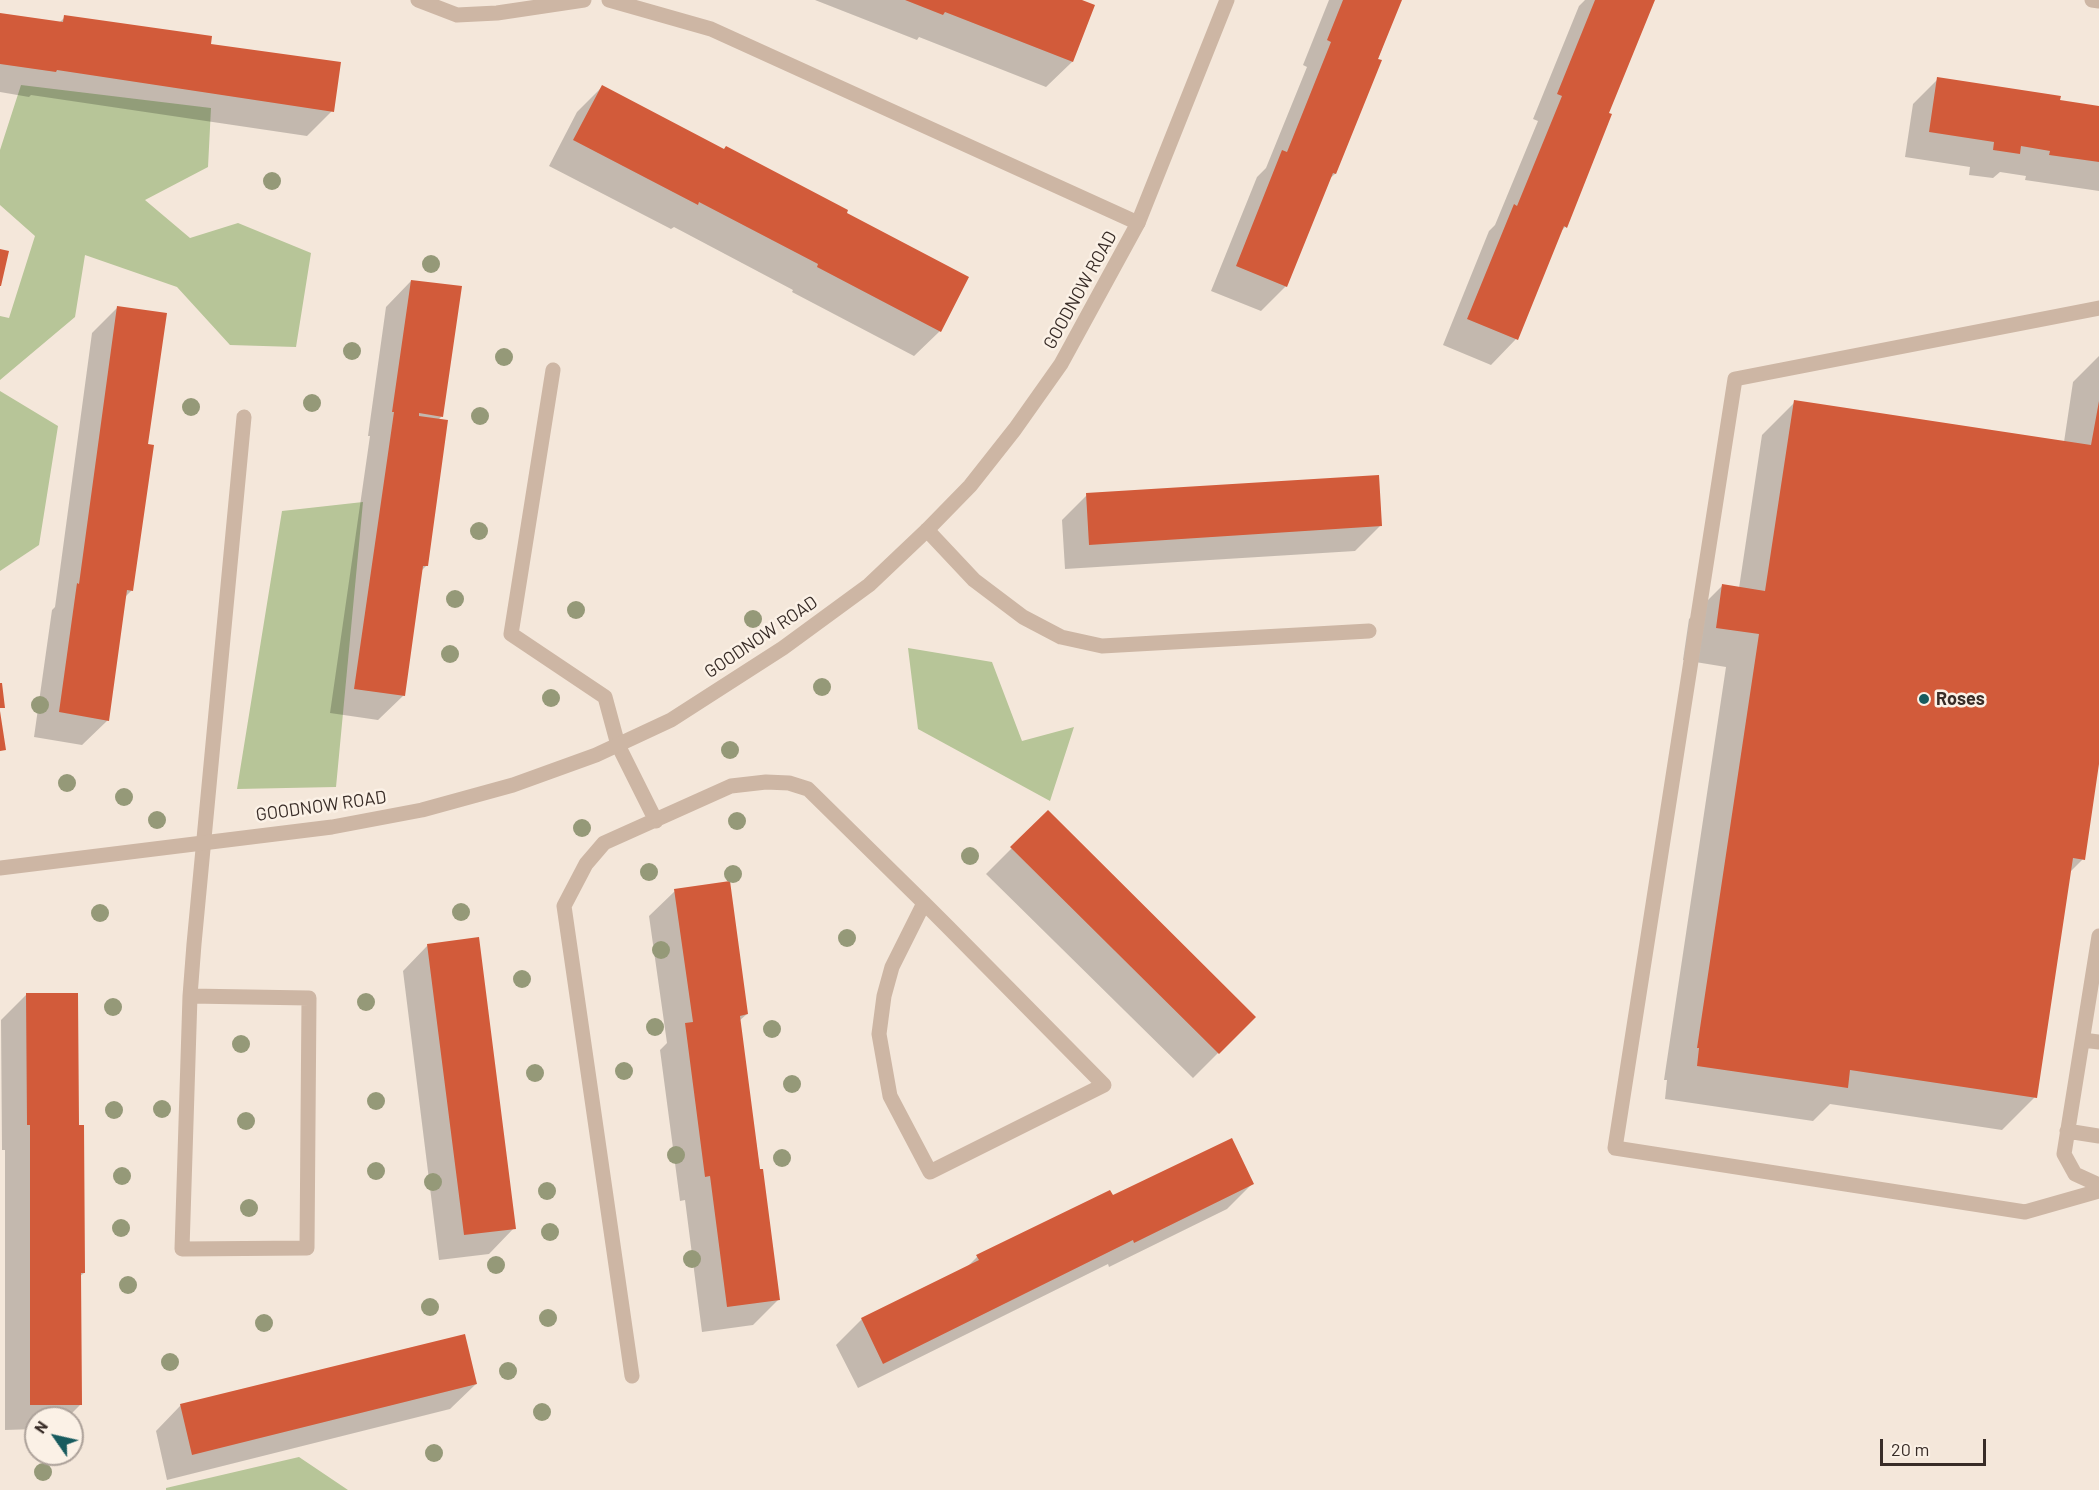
<!DOCTYPE html>
<html>
<head>
<meta charset="utf-8">
<style>
  body { margin:0 }
  #map { position:relative; width:2099px; height:1490px; overflow:hidden; background:#f4e7da; font-family:Barlow,sans-serif }
  canvas { display:block }
  .north { position:absolute; left:24px; top:1406px; width:60px; height:60px; box-sizing:border-box; background:#fbf1e6; border:2px solid #ada29a; border-radius:50%; rotate:304deg; font-size:16px; font-weight:700; line-height:24px; text-align:center; color:#382c27 }
  .north::after { content:''; display:block; margin:auto; width:21px; height:27px; background:#185b5e; clip-path:polygon(50% 0,100% 100%,50% 72%,0 100%) }
  .scale { position:absolute; left:1880px; top:1439px; width:106px; height:27px; box-sizing:border-box; border:3px solid #382c27; border-top:0; padding-left:8px; font-size:18px; line-height:21px; white-space:nowrap; color:#382c27; -webkit-text-stroke:4px #fbf1e6; paint-order:stroke }
</style>
</head>
<body>
<div id="map">
<canvas width="2099" height="1490"></canvas>
<div class="north">N</div>
<div class="scale">20 m</div>
</div>
<script>
const context = document.querySelector('canvas').getContext('2d');
context.lineJoin = 'round';
function paint(path, color) { context.fillStyle = color; context.fill(path, 'evenodd'); }
const toPath = rows => new Path2D(rows.map(r => 'M' + r).join(''));
function stroke(path, color, width, dash) { context.strokeStyle = color; context.lineWidth = width; context.lineCap = dash ? 'butt' : 'round'; context.setLineDash(dash || []); context.stroke(path); }
function write(font, color, halo, rows, align = 'center') {
  context.font = font + ' Barlow,sans-serif'; context.lineWidth = 5; context.setLineDash([]); context.textBaseline = 'middle'; context.strokeStyle = halo; context.fillStyle = color; for (const [text, x, y, turn = 0] of rows) {
    context.save(); context.translate(x, y); context.rotate((+turn || 0) * Math.PI / 180); context.textAlign = isNaN(turn) ? turn : align; if (halo) context.strokeText(text, 0, 0); context.fillText(text, 0, 0); context.restore();
  }
}
paint(toPath([
  [21,85,211,108,208,167,145,200,190,238,238,223,311,253,296,347,230,345,177,287,85,255,75,317,0,380,0,316,9,318,35,236,0,205,0,150],
  [0,391,58,426,39,545,0,571],
  [363,502,336,787,237,789,282,511],
  [908,648,992,662,1022,741,1074,727,1050,801,918,729],
  [299,1457,348,1490,166,1490,166,1488]
]), '#b7c598');
paint(toPath([
  [815,0,1078,0,1093,6,1072,62,1046,87,919,37,917,40],
  [1329,0,1400,0,1335,174,1328,180,1286,286,1261,311,1211,291,1257,177,1266,168,1307,67,1303,65],
  [1585,0,1653,0,1607,114,1565,227,1559,233,1516,339,1491,365,1443,345,1489,231,1495,225,1538,121,1533,119,1579,6],
  [0,15,59,23,65,17,209,45,332,111,307,136,31,95,29,97,0,92],
  [1938,79,2099,108,2099,191,2025,180,2026,176,2000,172,1993,178,1969,175,1970,167,1905,157,1913,104],
  [602,87,844,213,940,331,914,356,792,292,793,290,674,227,671,229,549,166,577,112],
  [411,281,442,416,438,420,427,565,421,571,404,695,378,720,330,713,370,436,368,436,386,307],
  [117,308,146,445,132,590,125,597,108,720,82,745,34,737,52,610,55,607,92,333],
  [2099,356,2099,754,2083,859,2069,873,2035,1097,2002,1130,1830,1104,1813,1121,1665,1099,1667,1080,1664,1080,1726,667,1683,660,1689,619,1722,586,1739,588,1762,435,1795,402,2064,442,2073,382],
  [1087,495,1380,526,1355,551,1065,569,1062,520],
  [1048,812,1254,1017,1193,1078,986,874],
  [675,891,747,1014,739,1021,778,1300,753,1325,702,1332,685,1200,680,1201,660,1050,667,1043,649,916],
  [428,945,514,1228,489,1254,439,1260,403,971],
  [26,995,78,1126,84,1273,79,1277,81,1404,67,1418,36,1418,36,1429,5,1430,5,1150,2,1150,1,1020],
  [1252,1184,1227,1209,1109,1267,1108,1264,858,1388,836,1345,862,1319,965,1269,977,1257,1112,1197],
  [476,1384,450,1409,167,1480,156,1431,181,1405]
]), '#0003');
paint(toPath([
  [905,0,1082,0,1095,5,1073,62,945,12,943,15],
  [1343,0,1402,0,1378,59,1382,60,1336,174,1333,173,1287,287,1236,266,1282,150,1287,152,1331,42,1327,40],
  [1595,0,1655,0,1609,113,1612,114,1567,228,1564,226,1518,340,1467,319,1514,204,1517,206,1562,96,1557,94],
  [0,13,63,22,64,15,212,36,211,44,341,62,334,112,57,70,56,72,0,64],
  [1937,77,2061,96,2060,100,2099,106,2099,162,2049,155,2050,151,2021,146,2020,154,1993,150,1994,142,1929,132],
  [602,85,724,149,726,146,848,210,847,213,969,277,941,332,817,267,818,264,699,202,698,205,573,140],
  [0,249,9,251,1,286,0,286],
  [411,280,462,286,443,417,419,413,419,416,448,420,428,566,423,566,405,696,354,689,394,412,392,412],
  [117,306,167,313,148,444,154,445,133,591,127,590,109,721,59,712,77,583,79,584],
  [1794,400,2091,445,2099,401,2099,764,2085,860,2073,858,2037,1098,1850,1070,1848,1088,1697,1066,1699,1048,1697,1048,1759,634,1716,628,1722,584,1765,591],
  [1379,475,1382,526,1089,545,1086,493],
  [0,683,2,683,5,708,0,708],
  [0,711,6,750,0,751],
  [1048,810,1256,1017,1219,1054,1010,847],
  [730,881,748,1014,740,1016,760,1169,763,1169,780,1300,727,1307,710,1176,705,1177,685,1023,693,1022,674,889],
  [479,937,516,1229,464,1235,427,944],
  [26,993,78,993,79,1125,84,1125,85,1273,81,1273,82,1405,30,1405,30,1125,27,1125],
  [1232,1138,1254,1184,1134,1243,1133,1240,883,1364,861,1318,979,1260,976,1255,1110,1190,1113,1195],
  [465,1334,477,1384,192,1455,180,1404]
]), '#d25b3a');
stroke(toPath([
  [418,0,457,15,497,13,584,0],
  [609,0,711,29,1138,223],
  [2092,0,2099,1],
  [2099,308,1735,379,1615,1148,2025,1212,2099,1191],
  [553,370,511,634,605,697,618,745,656,821],
  [927,530,974,580,1023,617,1061,637,1102,646,1369,631],
  [2099,936,2064,1154,2075,1174,2099,1185],
  [190,996,309,998,307,1248,182,1249,190,996,194,944,244,417],
  [2083,1040,2099,1042],
  [2067,1131,2099,1136],
  [632,1376,564,906,586,864,604,843,731,786,766,782,789,783,808,789,924,903,948,927,1104,1085,930,1172,890,1096,879,1034,884,996,892,967,924,903]
]), '#cdb6a4', 15);
stroke(toPath([
  [0,868,332,827,422,810,513,785,596,755,671,720,783,648,869,585,927,530,970,486,1015,429,1061,364,1138,223,1227,0]
]), '#cdb6a4', 15);
context.fillStyle = '#959978';
for (const [x, y] of [
  [272,181],
  [431,264],
  [352,351],
  [504,357],
  [312,403],
  [191,407],
  [480,416],
  [479,531],
  [455,599],
  [576,610],
  [753,619],
  [450,654],
  [822,687],
  [551,698],
  [40,705],
  [730,750],
  [67,783],
  [124,797],
  [157,820],
  [737,821],
  [582,828],
  [970,856],
  [649,872],
  [733,874],
  [461,912],
  [100,913],
  [847,938],
  [661,950],
  [522,979],
  [366,1002],
  [113,1007],
  [655,1027],
  [772,1029],
  [241,1044],
  [624,1071],
  [535,1073],
  [792,1084],
  [376,1101],
  [162,1109],
  [114,1110],
  [246,1121],
  [676,1155],
  [782,1158],
  [376,1171],
  [122,1176],
  [433,1182],
  [547,1191],
  [249,1208],
  [121,1228],
  [550,1232],
  [692,1259],
  [496,1265],
  [128,1285],
  [430,1307],
  [548,1318],
  [264,1323],
  [170,1362],
  [508,1371],
  [542,1412],
  [434,1453],
  [43,1472]
]) { context.beginPath(); context.arc(x, y, 9, 0, 2 * Math.PI); context.fill(); }
for (const [x, y, r, color] of [
  [1924,699,6,"#185b5e"]
]) { const dot = new Path2D(); dot.arc(x, y, r, 0, 2 * Math.PI); context.fillStyle = color; context.fill(dot); stroke(dot, '#fbf1e6', 2); }
write('18px', '#382c27', '#fbf1e6', [
  ["GOODNOW ROAD",1080,290,-61],
  ["GOODNOW ROAD",761,637,-34],
  ["GOODNOW ROAD",321,806,-8]
]);
write('bold 18px', '#382c27', '#fbf1e6', [
  ["Roses",1936,699]
], 'left');
</script>
</body>
</html>
